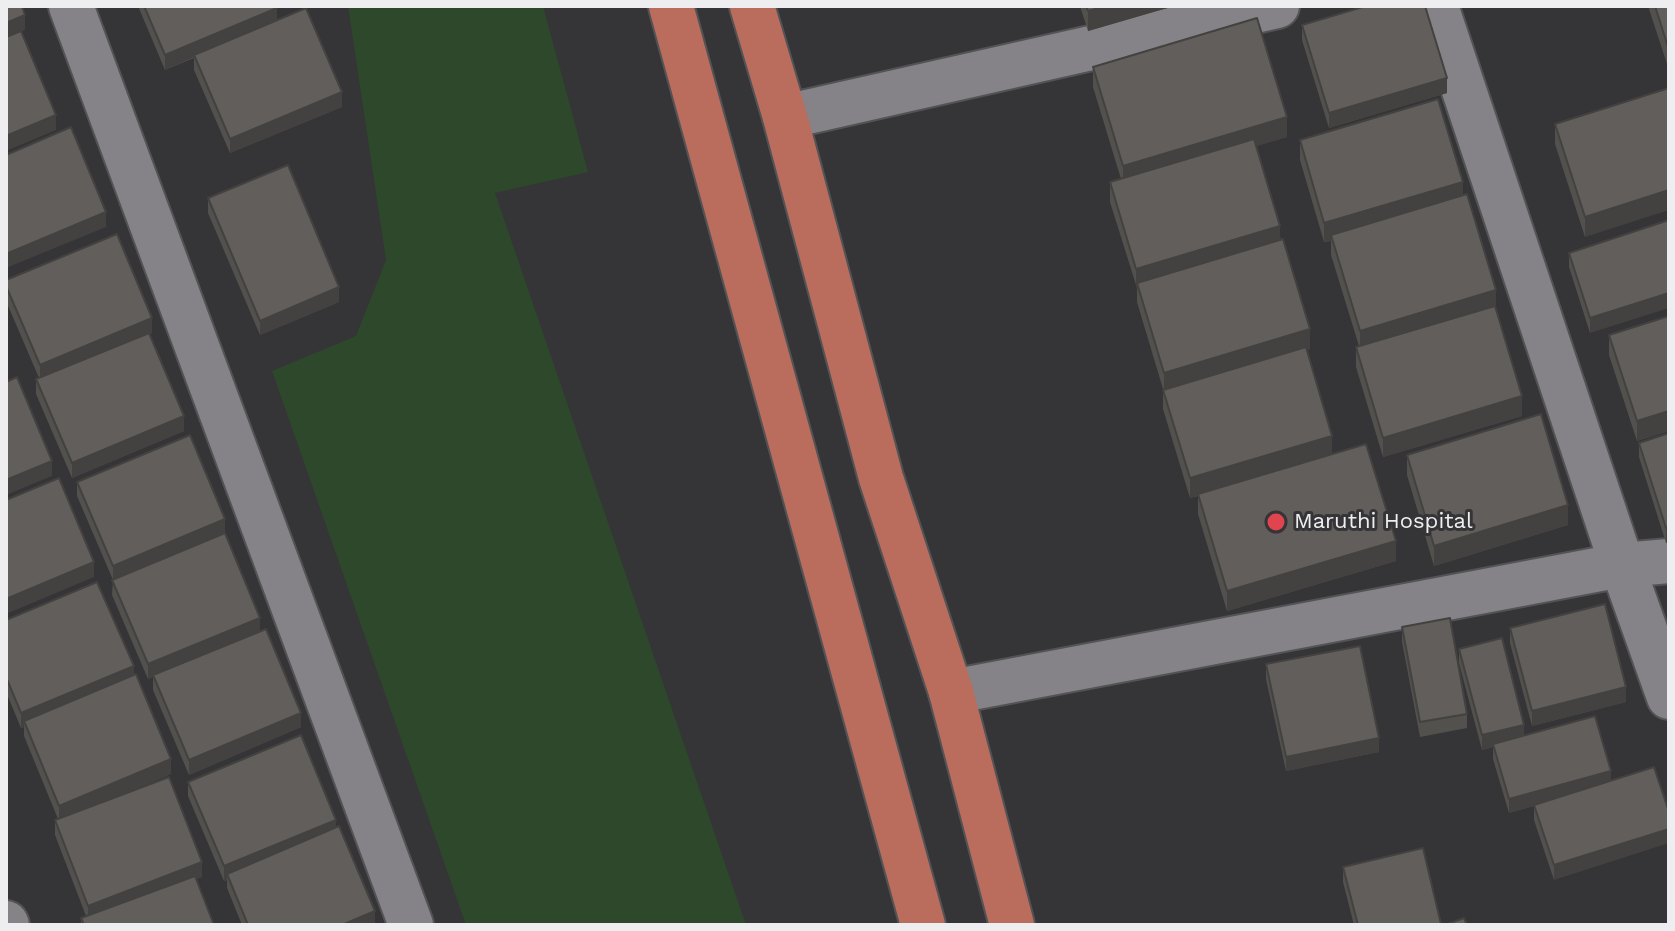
<!DOCTYPE html>
<html>
<head>
<meta charset="utf-8">
<style>
  body { margin:0 }
  #map { position:relative; width:1675px; height:931px; overflow:hidden; background:#353437; font-family:"Work Sans",sans-serif }
  canvas { display:block }
  .frame { position:absolute; inset:0; border:8px solid #eeedef; pointer-events:none }
</style>
</head>
<body>
<div id="map">
<canvas width="1675" height="931"></canvas>
<div class="frame"></div>
</div>
<script>
const context = document.querySelector('canvas').getContext('2d');
context.lineJoin = 'round';
function paint(path, color) { context.fillStyle = color; context.fill(path, 'evenodd'); }
const toPath = rows => new Path2D(rows.map(r => 'M' + r).join(''));
function stroke(path, color, width, dash) { context.strokeStyle = color; context.lineWidth = width; context.lineCap = dash ? 'butt' : 'round'; context.setLineDash(dash || []); context.stroke(path); }
function write(font, color, halo, rows, align = 'center') {
  context.font = font + ' "Work Sans",sans-serif'; context.lineWidth = 6; context.setLineDash([]); context.textBaseline = 'middle'; context.strokeStyle = halo; context.fillStyle = color; for (const [text, x, y, turn = 0] of rows) {
    context.save(); context.translate(x, y); context.rotate((+turn || 0) * Math.PI / 180); context.textAlign = isNaN(turn) ? turn : align; if (halo) context.strokeText(text, 0, 0); context.fillText(text, 0, 0); context.restore();
  }
}
paint(toPath([
  [348,6,543,6,588,172,495,193,746,925,466,925,272,371,356,336,386,260]
]), '#2e482c');
const minor = toPath([
  [71,6,411,925],
  [1436,6,1622,565,1669,697],
  [785,117,1277,6],
  [951,692,1622,565,1669,561],
  [6,923,7,925]
]);
const highway = toPath([
  [671,6,923,925],
  [752,6,785,117,881,478,951,692,1012,925]
]);
stroke(minor, '#535255', 48);
stroke(highway, '#535255', 48);
stroke(minor, '#858387', 44);
stroke(highway, '#ba6d5d', 44);
paint(toPath([
  [138,6,276,6,277,20,342,107,230,153,194,70,194,58,165,70],
  [1080,6,1174,6,1088,31],
  [1648,6,1669,6,1669,70],
  [1302,25,1447,93,1329,128,1302,40],
  [1093,67,1287,137,1256,146,1310,349,1307,350,1332,454,1396,561,1227,611,1198,514,1198,496,1190,498,1163,409,1163,389,1137,302,1137,288,1110,202,1110,182,1121,179,1093,87],
  [1669,88,1585,237,1555,144,1555,124],
  [1300,140,1463,195,1496,310,1522,416,1383,457,1356,367,1356,347,1359,346,1331,255,1331,241,1324,242,1300,160],
  [208,198,339,302,260,335,208,213],
  [1669,220,1590,333,1569,267,1569,253],
  [6,280,152,333,149,334,184,431,72,478,36,394,36,379,39,378,6,301],
  [1669,316,1669,431,1637,441,1609,355,1609,335],
  [1669,433,1666,543,1639,457,1639,443],
  [1407,455,1568,525,1434,566,1407,475],
  [77,482,225,533,260,631,301,727,189,775,153,690,153,677,148,679,112,595,113,580,77,496],
  [6,620,134,675,171,774,101,803,202,877,196,879,214,925,81,925,81,918,86,916,55,835,55,820,58,819,24,736,24,727,21,728,6,692],
  [1402,627,1467,714,1467,728,1420,737,1402,642],
  [1510,628,1626,702,1532,726,1510,643],
  [1459,649,1524,735,1595,716,1554,880,1534,820,1534,806,1509,813,1493,759,1493,747,1482,750,1459,663],
  [1266,664,1379,752,1286,771,1266,679],
  [188,782,336,828,375,924,381,925,242,925,227,888,227,880,224,881,188,796],
  [1343,867,1441,925,1354,925,1343,882]
]), '#53514e');
paint(toPath([
  [1106,6,1174,6,1088,31,1088,11],
  [277,8,277,23,194,55,194,57,165,70,165,55],
  [25,15,25,30,6,38,6,23],
  [1447,78,1447,93,1329,128,1329,113],
  [342,92,342,107,230,153,230,139],
  [56,115,56,130,6,151,6,136],
  [1287,117,1287,137,1123,186,1123,166],
  [1463,182,1463,202,1331,235,1331,241,1324,242,1324,223],
  [1669,190,1669,210,1585,237,1585,217],
  [106,212,106,227,6,268,6,254],
  [1280,226,1280,246,1137,283,1136,289,1136,269],
  [339,287,339,302,260,335,260,321],
  [1496,290,1496,310,1360,351,1360,331],
  [1669,293,1669,308,1590,333,1590,318],
  [152,318,152,333,40,380,40,365],
  [1310,329,1310,349,1164,393,1164,373],
  [1522,396,1522,416,1383,457,1383,438],
  [1669,411,1669,431,1637,441,1637,421],
  [184,416,184,431,72,478,72,463],
  [1332,436,1332,456,1190,498,1190,478],
  [52,461,52,476,6,495,6,480],
  [1568,505,1568,525,1434,566,1434,546],
  [225,519,225,533,113,580,113,566],
  [1669,527,1669,542,1666,543,1666,528],
  [1396,541,1396,561,1227,611,1227,591],
  [94,562,94,577,6,614,6,599],
  [260,618,260,632,148,679,148,664],
  [134,666,134,681,24,721,24,727,21,728,21,713],
  [1626,687,1626,702,1532,726,1532,711],
  [301,713,301,727,189,775,189,760],
  [1524,725,1524,739,1493,744,1493,747,1482,750,1482,735],
  [1379,738,1379,752,1286,771,1286,757],
  [171,759,171,774,59,820,59,806],
  [1611,771,1611,785,1509,813,1509,799],
  [336,820,336,834,227,874,227,880,224,881,224,866],
  [1669,829,1669,843,1554,880,1554,865],
  [202,862,202,877,88,921,88,906],
  [375,911,375,925,342,925]
]), '#444240');
const building = toPath([
  [6,6,22,6,25,15,6,23,6,6],
  [144,6,276,6,277,8,165,55,144,6],
  [1086,6,1106,6,1088,11,1086,6],
  [1366,6,1425,6,1447,78,1329,113,1302,25,1366,6],
  [1655,6,1669,6,1669,50,1655,6],
  [306,8,342,92,230,139,194,55,306,8],
  [1257,18,1287,117,1123,166,1093,67,1257,18],
  [21,31,56,115,6,136,6,37,21,31],
  [1669,88,1669,190,1585,217,1555,124,1669,88],
  [1438,99,1463,182,1324,223,1300,140,1438,99],
  [71,127,106,212,6,254,6,155,71,127],
  [1254,139,1280,226,1136,269,1110,182,1254,139],
  [288,165,339,287,260,321,208,198,288,165],
  [1467,194,1496,290,1360,331,1331,235,1467,194],
  [1669,220,1669,293,1590,318,1569,253,1669,220],
  [117,234,152,318,40,365,6,286,6,280,117,234],
  [1283,239,1310,329,1164,373,1137,283,1283,239],
  [1495,306,1522,396,1383,438,1356,347,1495,306],
  [1669,316,1669,411,1637,421,1609,335,1669,316],
  [149,333,184,416,72,463,36,379,149,333],
  [1306,347,1332,436,1190,478,1163,390,1306,347],
  [17,377,52,461,6,480,6,382,17,377],
  [1541,414,1568,505,1434,546,1407,455,1541,414],
  [1669,433,1669,527,1666,528,1639,443,1669,433],
  [190,435,225,519,113,566,77,482,190,435],
  [1366,444,1396,541,1227,591,1198,494,1366,444],
  [59,478,94,562,6,599,6,500,59,478],
  [225,533,260,618,148,664,112,580,225,533],
  [97,582,134,666,21,713,6,677,6,620,97,582],
  [1605,604,1626,687,1532,711,1510,628,1605,604],
  [1450,618,1467,714,1420,722,1402,627,1450,618],
  [266,629,301,713,189,760,153,675,266,629],
  [1502,638,1524,725,1482,735,1459,649,1502,638],
  [1360,646,1379,738,1286,757,1266,664,1360,646],
  [136,674,171,759,59,806,24,721,136,674],
  [1595,716,1611,771,1509,799,1493,744,1595,716],
  [301,735,336,820,224,866,188,782,301,735],
  [1654,767,1669,812,1669,829,1554,865,1534,805,1654,767],
  [169,777,202,862,88,906,55,820,169,777],
  [339,826,375,911,342,925,248,925,227,874,339,826],
  [1423,848,1441,924,1435,925,1358,925,1343,867,1423,848],
  [195,876,214,925,84,925,81,918,195,876],
  [1464,918,1467,925,1445,925,1464,918]
]);
paint(building, '#615e5b');
stroke(building, '#444240', 2);
for (const [x, y, r, color] of [
  [1276,522,10,"#e0444e"]
]) { const dot = new Path2D(); dot.arc(x, y, r, 0, 2 * Math.PI); context.fillStyle = color; context.fill(dot); stroke(dot, '#353437', 3); }
write('22px', '#eeedef', '#353437', [
  ["Maruthi Hospital",1294,522]
], 'left');
</script>
</body>
</html>
